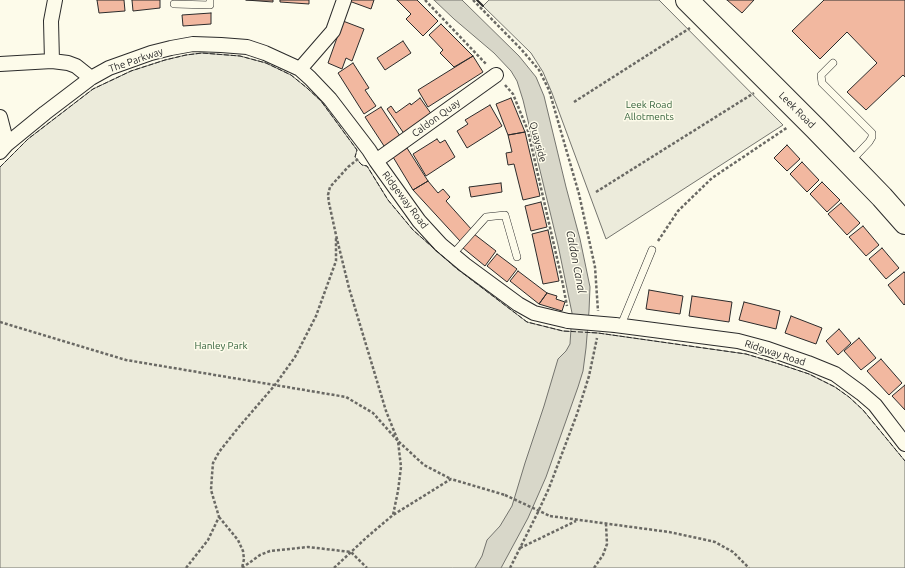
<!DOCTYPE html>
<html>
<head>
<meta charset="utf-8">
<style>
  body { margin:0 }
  canvas { display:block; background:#fdfbea }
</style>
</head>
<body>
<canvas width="905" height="568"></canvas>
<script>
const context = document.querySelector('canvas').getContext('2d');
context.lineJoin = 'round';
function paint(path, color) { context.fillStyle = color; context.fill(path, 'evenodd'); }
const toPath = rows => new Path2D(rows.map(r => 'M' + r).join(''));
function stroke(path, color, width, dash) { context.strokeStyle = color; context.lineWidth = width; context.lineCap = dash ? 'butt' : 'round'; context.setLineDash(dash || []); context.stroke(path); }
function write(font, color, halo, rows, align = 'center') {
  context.font = font + ' Ubuntu,sans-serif'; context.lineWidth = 3; context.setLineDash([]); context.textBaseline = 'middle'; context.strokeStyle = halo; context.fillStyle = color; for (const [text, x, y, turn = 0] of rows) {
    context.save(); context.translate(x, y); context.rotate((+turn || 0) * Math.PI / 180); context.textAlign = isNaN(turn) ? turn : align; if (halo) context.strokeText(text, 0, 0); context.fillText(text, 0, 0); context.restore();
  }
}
const green = toPath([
  [489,0,659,0,783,125,606,239,552,93,543,72,531,53,483,6,489,0],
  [202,53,240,56,266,63,291,75,307,88,321,101,357,150,355,157,362,165,367,166,388,200,413,230,456,268,527,322,563,331,598,333,746,354,776,363,809,374,835,387,849,397,863,410,905,461,905,568,0,568,0,167,28,139,93,89,131,71,165,60,186,55,202,53]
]);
paint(green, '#ecebdb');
stroke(green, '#74746e', 1);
const water = toPath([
  [434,0,462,0,519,56,536,77,544,96,566,187,580,239,590,287,589,311,586,348,583,371,578,387,546,477,528,518,501,568,475,568,482,556,487,540,500,526,512,506,525,463,544,406,558,359,566,351,570,344,572,313,558,245,523,100,517,81,511,71,494,53,454,19,434,0]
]);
paint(water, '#d8d7c9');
stroke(water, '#74746e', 1);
const building = toPath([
  [97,0,124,0,125,11,99,13,97,0],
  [132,0,160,0,160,8,133,11,132,0],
  [246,0,273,0,273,2,246,0],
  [280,0,309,0,309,4,280,2,280,0],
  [350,0,374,0,371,9,349,1,350,0],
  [397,0,417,0,438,21,423,36,406,19,411,14,397,0],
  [727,0,754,0,742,13,727,0],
  [824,0,905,0,905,77,903,75,866,110,847,92,877,63,847,32,820,59,792,31,824,0],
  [211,13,211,24,183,26,182,15,211,13],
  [343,21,364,29,352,61,346,58,342,69,328,63,343,21],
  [441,24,473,56,454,67,440,53,443,50,429,35,441,24],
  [403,41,411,53,385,70,377,58,403,41],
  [473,56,483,72,428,107,418,90,473,56],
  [353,63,369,88,365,90,376,106,364,114,338,73,353,63],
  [420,98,432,115,405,135,387,109,391,106,396,113,410,103,411,105,420,98],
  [511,98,525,132,508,135,496,104,511,98],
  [490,105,502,126,467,148,457,131,468,124,465,120,490,105],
  [381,107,402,139,386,149,365,117,381,107],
  [525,132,540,196,523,200,514,164,508,165,506,153,512,152,508,135,525,132],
  [437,139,440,143,445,140,455,157,426,176,413,154,437,139],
  [787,145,800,159,787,171,774,158,787,145],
  [407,148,428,181,413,190,393,157,407,148],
  [802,162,819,180,807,192,790,174,802,162],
  [428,181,438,193,443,189,450,197,446,201,472,230,460,241,413,190,428,181],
  [822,182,840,200,827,212,810,194,822,182],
  [501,183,502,192,471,197,469,187,501,183],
  [541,202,547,227,531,231,525,206,541,202],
  [841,203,860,223,847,235,828,214,841,203],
  [863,226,879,245,866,256,849,237,863,226],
  [548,230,559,281,543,284,532,234,548,230],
  [474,234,496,251,485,266,463,248,474,234],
  [882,248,899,268,886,279,869,259,882,248],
  [497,254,517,269,507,282,487,266,497,254],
  [518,271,547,293,539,304,510,281,518,271],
  [904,272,905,273,905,304,904,305,888,285,904,272],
  [649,290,683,296,680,314,646,309,649,290],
  [547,293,557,296,556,299,565,302,562,311,539,304,547,293],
  [692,296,732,302,729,322,689,316,692,296],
  [744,302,780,311,776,329,739,320,744,302],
  [791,316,822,328,816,344,785,333,791,316],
  [839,329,851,343,838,355,826,341,839,329],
  [859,338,876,358,861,370,844,351,859,338],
  [881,359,902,383,889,395,867,371,881,359],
  [905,385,905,410,892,396,905,385]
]);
paint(building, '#f2b8a0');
stroke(building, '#2b2b2b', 1);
const lane = toPath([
  [174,4,210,5,210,0],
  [833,63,821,75,822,83,872,133,872,137,869,142,851,161],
  [453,254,486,217,505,215,517,257],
  [621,325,652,250]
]);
const street = toPath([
  [52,61,51,21,55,0],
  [0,64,52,61,68,63,76,66,91,78],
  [300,69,333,31,344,0],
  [0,117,7,144],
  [0,152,7,144,45,113,91,78,109,68,151,53,171,48,193,44,221,45,247,47,265,53,300,69,310,78,330,99,369,150,376,161,419,221,441,245,465,265,518,304,534,313,568,321],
  [376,161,496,75],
  [615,325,738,341,768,349,808,363,835,374,861,393,875,405,905,444]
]);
const highway = toPath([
  [687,0,816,129,882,197,905,223]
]);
stroke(lane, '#2b2b2b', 8);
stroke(street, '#2b2b2b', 16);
stroke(highway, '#2b2b2b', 24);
stroke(toPath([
  [425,0,487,65],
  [473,0,521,49,539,70,549,90,579,194,595,267,598,311],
  [505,85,513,94,528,131,562,280,567,306],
  [574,102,690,28],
  [358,159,348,167,330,187,328,195,329,203,336,235,349,288,386,411,398,441,424,465,451,479],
  [596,192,754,93],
  [658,241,678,211,712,178,788,127],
  [0,322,126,360,346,397,373,413,398,441,401,467,398,491,393,515],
  [550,516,669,532,702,539,715,542,733,552,749,568],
  [219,517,238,540,243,551,244,559,242,568],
  [520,548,576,521],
  [186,568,208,540,219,517,211,490,212,475,213,463,219,452,238,428,275,385,295,357,316,316,336,261,336,238],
  [242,568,260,555,270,551,308,547,351,552,367,568],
  [334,568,367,537,393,515,451,479,505,495],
  [510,568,538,512,549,488,577,414,589,376,597,338],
  [594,568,603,555,607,544,606,524]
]), '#6a6964', 2.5, [3, 2]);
stroke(lane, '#fdfbea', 7);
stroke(street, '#fdfbea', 14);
stroke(highway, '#fdfbea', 22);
const streetBridge = toPath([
  [568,321,615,325]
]);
stroke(streetBridge, '#2b2b2b', 16, []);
stroke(toPath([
  [505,495,550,516]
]), '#6a6964', 2.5, [3, 2]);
stroke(streetBridge, '#fdfbea', 14);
stroke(toPath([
  [359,162,362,165,367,166,388,200,413,230,456,268,527,322,563,331,598,333,746,354,776,363,809,374,835,387,849,397,863,410,905,461],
  [0,167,28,139,93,89,131,71,165,60,186,55,202,53,240,56,266,63,291,75,307,88,321,101,357,150,355,157]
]), '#2b2b2b', 1, [5, 2]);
stroke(toPath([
  [477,0,483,6]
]), '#2b2b2b', 2);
write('10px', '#2b2b2b', '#fdfbea', [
  ["The Parkway",136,60,-19],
  ["Leek Road",797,110,45],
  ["Caldon Quay",436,118,-36],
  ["Quayside",538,142,75],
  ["Ridgeway Road",405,200,53],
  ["Ridgway Road",775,353,18]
]);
write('10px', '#34623c', '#fdfbea', [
  ["Leek Road",649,105],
  ["Allotments",649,117],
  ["Hanley Park",221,346]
]);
write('italic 11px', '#2b2b2b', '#fdfbea', [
  ["Caldon Canal",576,262,79]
]);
</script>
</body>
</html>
